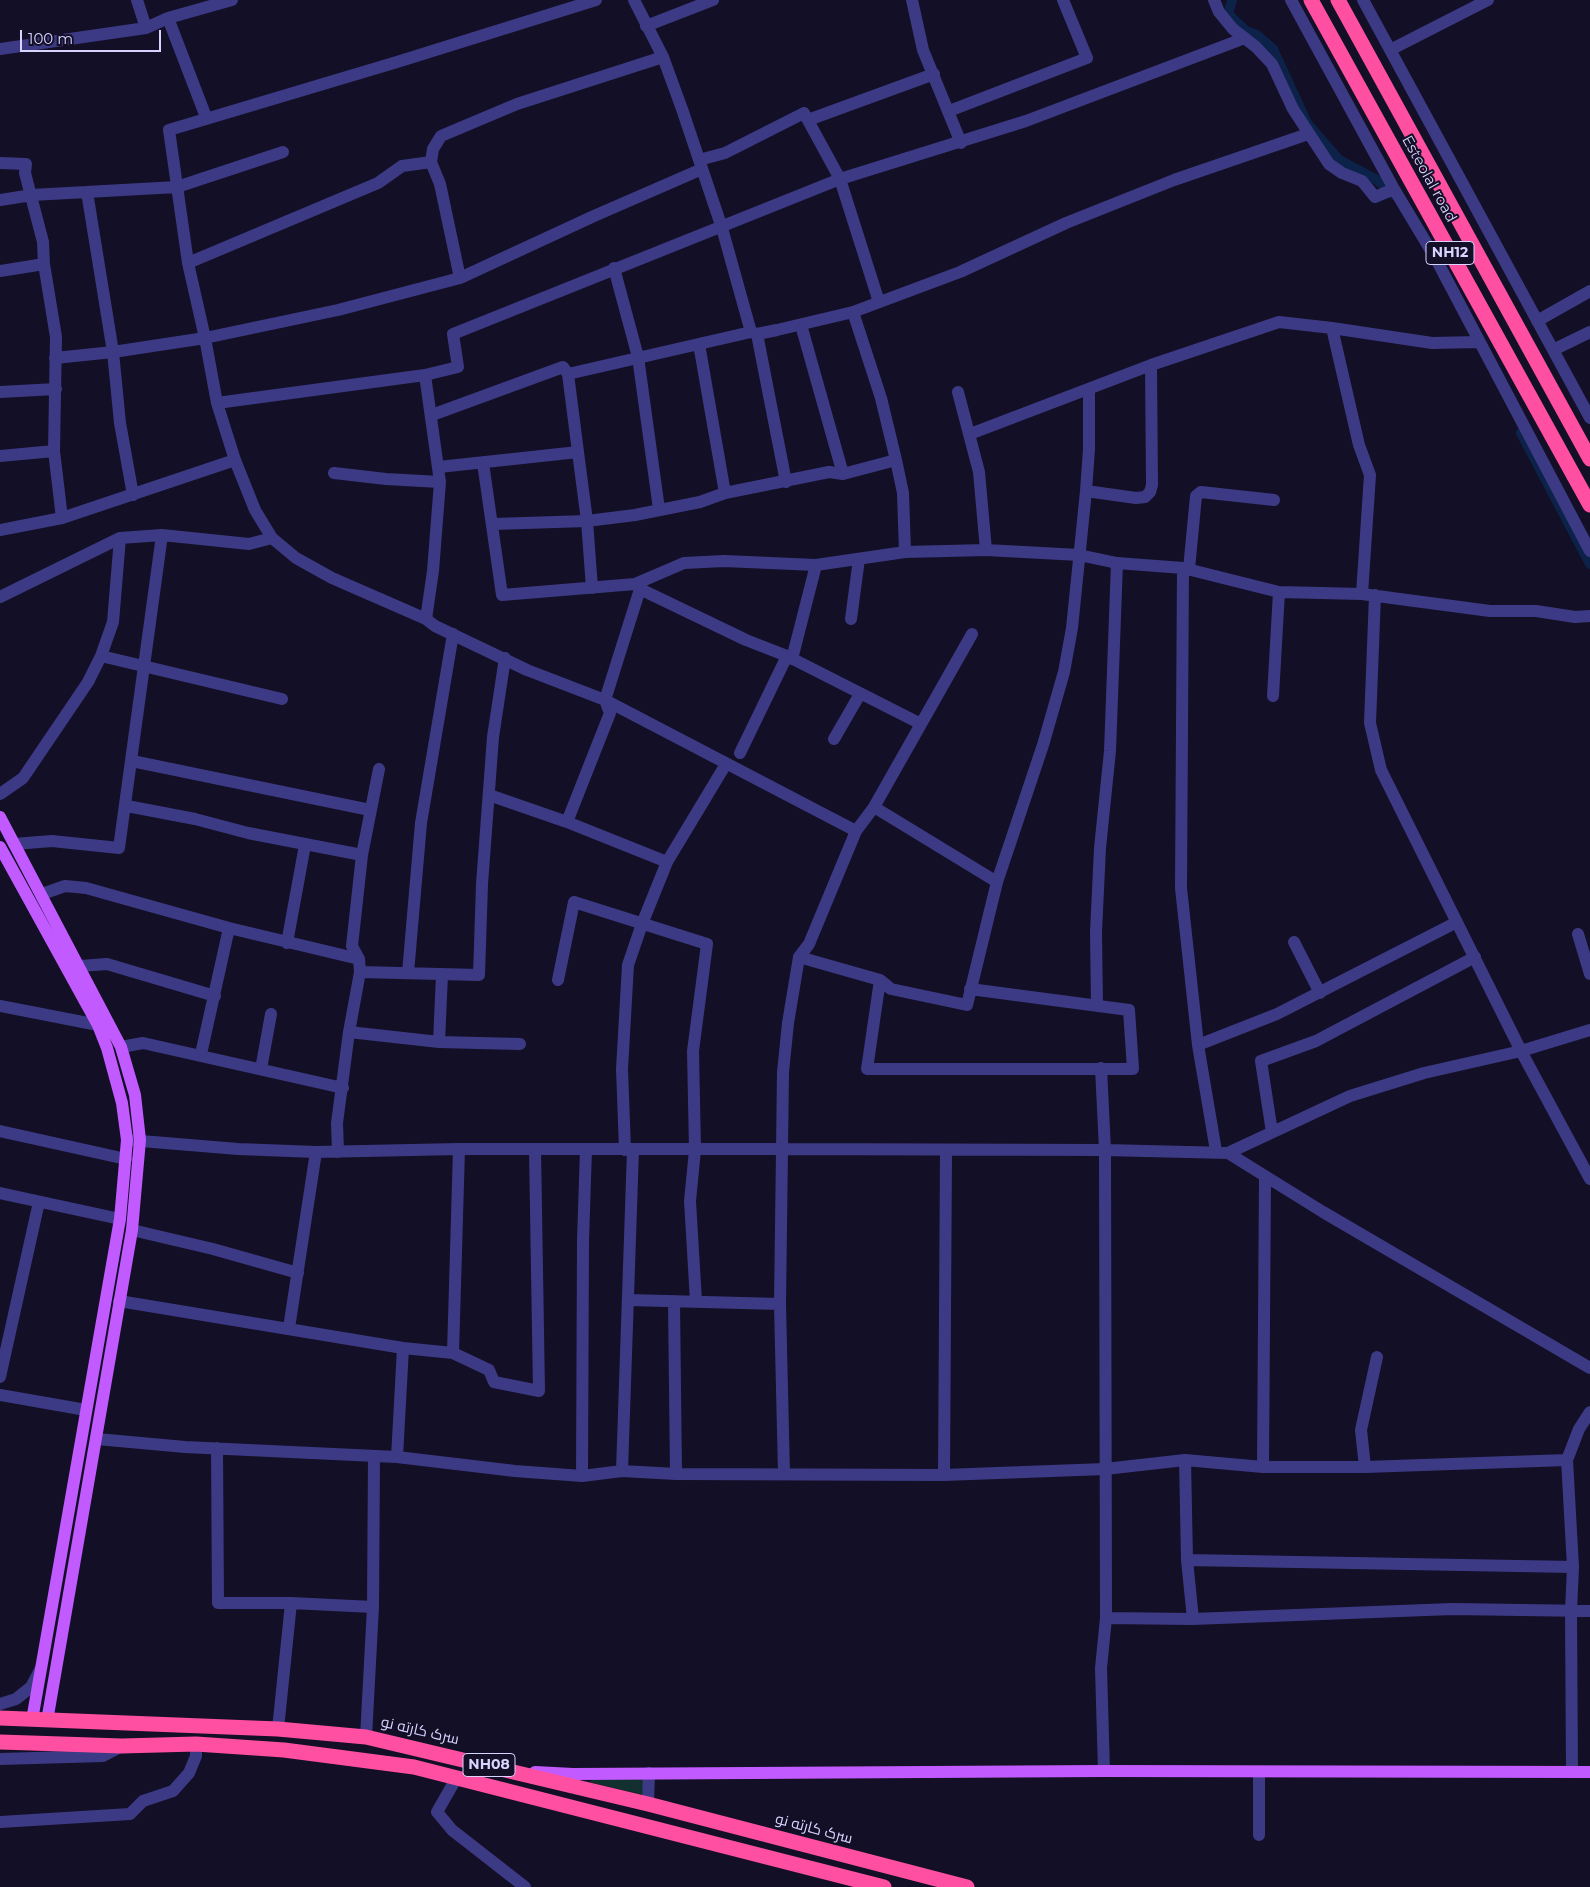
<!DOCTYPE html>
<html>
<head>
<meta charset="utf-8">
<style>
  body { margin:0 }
  #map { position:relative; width:1590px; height:1887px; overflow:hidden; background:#130f26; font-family:Montserrat,sans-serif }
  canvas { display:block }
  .scale { position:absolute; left:20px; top:30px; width:141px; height:22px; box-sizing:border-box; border:2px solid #d9d4ff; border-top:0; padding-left:6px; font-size:15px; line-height:18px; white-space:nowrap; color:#d9d4ff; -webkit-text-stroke:4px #130f26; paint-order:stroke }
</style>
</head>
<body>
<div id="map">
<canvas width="1590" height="1887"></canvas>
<div class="scale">100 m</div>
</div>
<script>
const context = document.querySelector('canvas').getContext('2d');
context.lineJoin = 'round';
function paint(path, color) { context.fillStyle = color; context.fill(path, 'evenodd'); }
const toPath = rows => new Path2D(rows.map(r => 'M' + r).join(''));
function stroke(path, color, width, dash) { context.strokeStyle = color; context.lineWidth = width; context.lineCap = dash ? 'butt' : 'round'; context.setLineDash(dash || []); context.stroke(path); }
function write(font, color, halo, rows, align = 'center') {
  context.font = font + ' Montserrat,Cairo,sans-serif'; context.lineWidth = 4; context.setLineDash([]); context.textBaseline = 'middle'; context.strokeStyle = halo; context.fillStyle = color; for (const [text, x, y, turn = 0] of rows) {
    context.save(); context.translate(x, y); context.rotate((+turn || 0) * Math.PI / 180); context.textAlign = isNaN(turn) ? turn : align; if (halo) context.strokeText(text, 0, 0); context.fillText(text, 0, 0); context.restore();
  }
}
paint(toPath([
  [643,1776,644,1795,589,1782,597,1777]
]), '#12302f');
stroke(toPath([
  [1232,0,1228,14,1246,31,1257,35,1273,49,1307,123,1339,160,1377,180,1394,195],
  [1521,433,1590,564]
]), '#0c2248', 10);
stroke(toPath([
  [137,0,146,28],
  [596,0,397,62,169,130,188,263,205,338,217,403,235,460,255,510,272,538,296,558,332,578,426,619,435,626,527,670,605,700,856,831],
  [634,0,663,57,682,109,722,228,751,332],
  [912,0,923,50,961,143],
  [1214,0,1219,12,1233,29,1256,47,1272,64,1293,109,1329,164,1342,173,1362,181,1375,197,1394,189],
  [1291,0,1394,189,1436,259,1590,551],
  [1363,0,1590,418],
  [168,18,206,117],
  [646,26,713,0],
  [0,49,146,28,168,18,232,0],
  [1390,50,1488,0],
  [949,111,1087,58,1063,0],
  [808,120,934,74],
  [699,160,725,153,804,113,840,179,879,302],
  [0,163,26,164,25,173,43,242,44,264,56,337,54,451,62,518],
  [87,192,113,352,120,423,133,495],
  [0,200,32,195,177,187,283,152],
  [188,263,378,183,402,166,431,162],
  [614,268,638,357,659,509],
  [0,271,44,264],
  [460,278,440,184,431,162,433,149,441,136,517,104,663,57],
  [853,312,881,398,896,460,903,493,905,552],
  [1537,321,1590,291],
  [801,325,843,474],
  [1332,328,1359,445,1370,475,1362,594],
  [757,334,786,482],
  [699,344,725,493],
  [1553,350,1590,332],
  [55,358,113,352,205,338,338,310,460,278,594,216,702,169],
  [568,374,751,332,757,334,777,330,853,312,960,272,1066,223,1174,180,1308,134],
  [425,375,440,482,433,571,426,619],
  [0,392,56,389],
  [958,392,979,472,986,550],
  [217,403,425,375,458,367,453,334,840,179,1026,121,1245,38],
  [432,415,563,367,568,374,578,452,587,521,592,588],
  [970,434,1151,365,1279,322,1332,328,1432,343,1479,342],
  [0,456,54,451],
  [483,463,502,595,635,584,684,563,724,561,816,565,905,552,986,550,1079,555,1117,563,1183,568,1279,592,1362,594,1490,611,1536,611,1575,617,1590,616],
  [439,467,578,452],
  [334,473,386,479,440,482],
  [1086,491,1136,498,1145,497,1150,492,1152,485,1151,365],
  [493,524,587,521,635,515,700,502,725,493,829,472,843,474,896,460],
  [0,530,62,518,235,460],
  [1183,568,1181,888,1198,1045,1216,1151],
  [1189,569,1196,496,1201,492,1274,500],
  [635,584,640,589,746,640,787,656,921,724],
  [1375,595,1370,723,1381,770,1521,1051,1590,1179],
  [0,597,120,538,162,535,249,544,272,538],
  [851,619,859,559],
  [101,656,282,699],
  [792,659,816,565],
  [1273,696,1279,592],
  [834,739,860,694],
  [740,753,787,656],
  [132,761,370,810],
  [0,794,23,778,88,682,101,656,113,622,120,538],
  [489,795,567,822,667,862],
  [127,806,195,819,248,833,362,855],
  [874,807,997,882],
  [567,822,610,713,605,700,640,589],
  [14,844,52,841,119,848,162,535],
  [42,894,65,886,86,888,229,928,359,959],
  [1578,934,1590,974],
  [1294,942,1320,993],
  [287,943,305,845],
  [799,957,880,980,891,989,967,1005,997,882,1043,745,1064,672,1072,628,1086,491,1089,449,1089,389],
  [80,966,107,964,215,996],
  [360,972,479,975,482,884,493,737,505,658],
  [408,973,421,823,453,634],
  [558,980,574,902,707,944,693,1051,695,1150,690,1201,696,1301],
  [880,980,867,1069,1133,1069,1129,1010,970,989],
  [0,1006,98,1025],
  [1097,1006,1096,932,1100,848,1110,751,1117,563],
  [349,1032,439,1042,520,1044],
  [439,1042,442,975],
  [1198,1045,1277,1014,1457,922],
  [121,1047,143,1043,343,1088],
  [201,1054,229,928],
  [1101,1068,1105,1150,1106,1618,1101,1668,1104,1771],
  [261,1069,271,1014],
  [0,1131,126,1159],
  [1272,1132,1261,1061,1316,1041,1475,957],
  [129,1140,238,1149,316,1152,459,1149,782,1149,1105,1150,1228,1153,1323,1212,1590,1368],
  [625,1150,622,1069,628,965,642,924,667,862,726,764],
  [338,1152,337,1123,349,1032,360,972,359,959,352,946,362,855,379,769],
  [1228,1153,1350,1096,1424,1073,1521,1051,1590,1030],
  [0,1193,120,1219],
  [132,1230,213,1249,298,1273],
  [628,1300,780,1304],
  [119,1301,403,1348,453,1353,489,1370,494,1382,539,1391,535,1149],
  [674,1301,676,1474],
  [289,1328,316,1152],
  [453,1353,459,1149],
  [0,1377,39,1202],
  [0,1395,86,1410],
  [97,1439,185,1447,397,1457,515,1471,582,1476,622,1471,676,1474,944,1475,1105,1469,1185,1460,1263,1467,1365,1467,1567,1460],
  [217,1448,218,1603,291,1603,278,1729],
  [397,1457,403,1348],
  [1185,1460,1187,1560,1193,1619],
  [1263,1467,1265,1176],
  [1365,1467,1361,1430,1377,1357],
  [622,1471,633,1150],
  [784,1474,780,1304,783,1072,788,1023,799,957,809,944,856,831,874,807,972,634],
  [944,1475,946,1151],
  [582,1476,583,1241,586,1149],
  [1187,1560,1573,1567],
  [291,1603,373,1607],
  [1106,1618,1193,1619,1452,1609,1590,1611],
  [0,1704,16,1699,31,1687,40,1670],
  [366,1737,373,1607,374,1456],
  [0,1759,103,1756,122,1746],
  [1259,1772,1259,1835],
  [1572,1772,1571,1611,1573,1567,1567,1460,1579,1429,1590,1412],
  [457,1777,437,1812,452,1830,525,1887],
  [648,1804,649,1773],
  [0,1822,130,1814,143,1801,173,1791,189,1773,196,1756,196,1744]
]), '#3d3a85', 12);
stroke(toPath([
  [0,817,121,1047,135,1095,140,1140,132,1230,47,1721],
  [0,847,98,1025,107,1048,122,1103,127,1140,120,1219,32,1720],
  [535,1772,573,1774,1104,1771,1590,1772]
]), '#c25bff', 12);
stroke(toPath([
  [1311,0,1590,505],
  [1338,0,1590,459],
  [0,1718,278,1729,366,1737,648,1804,967,1887],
  [0,1742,122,1746,196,1744,284,1750,414,1767,884,1887]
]), '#ff4fa3', 15);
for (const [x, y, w] of [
  [1450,253,48],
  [489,1765,52]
]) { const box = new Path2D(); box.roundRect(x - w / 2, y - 11.5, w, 23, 4); context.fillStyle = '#130f26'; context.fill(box); stroke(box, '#d9d4ff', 1); }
write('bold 14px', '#d9d4ff', null, [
  ["NH12",1450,253],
  ["NH08",489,1765]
]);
write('15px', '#d9d4ff', '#130f26', [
  ["Esteolal road",1429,179,61],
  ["سرک کارته نو",420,1731,13],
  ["سرک کارته نو",814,1829,15]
]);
</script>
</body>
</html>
